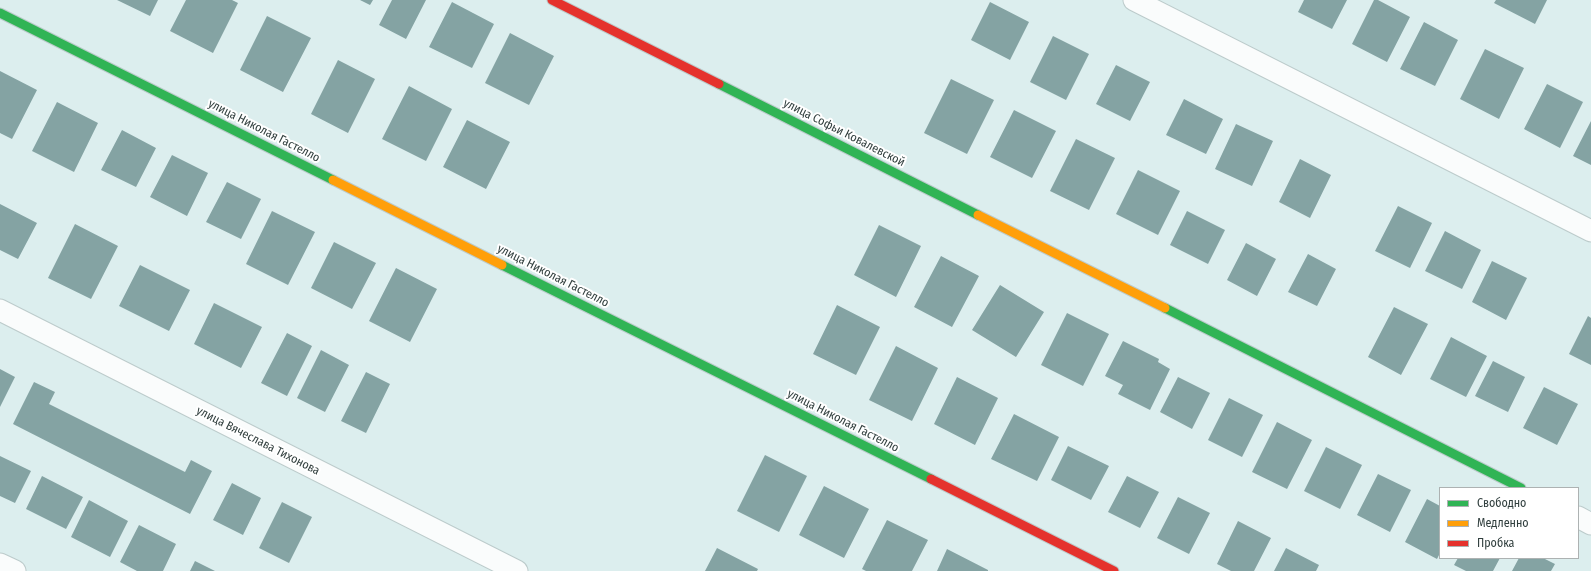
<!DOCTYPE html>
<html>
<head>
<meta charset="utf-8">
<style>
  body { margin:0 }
  #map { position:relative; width:1591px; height:571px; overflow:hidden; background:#dceeee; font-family:"Fira Sans Condensed",sans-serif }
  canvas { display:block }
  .legend { position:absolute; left:1439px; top:487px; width:140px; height:72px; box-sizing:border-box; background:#fff; border:1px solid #adb2b2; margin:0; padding:5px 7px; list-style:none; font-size:12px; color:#313f3e }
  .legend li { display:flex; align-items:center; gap:8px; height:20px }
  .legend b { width:20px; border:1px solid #adb2b2 }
</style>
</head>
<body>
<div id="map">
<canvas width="1591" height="571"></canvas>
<ul class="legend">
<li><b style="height:5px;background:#30b455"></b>Свободно</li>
<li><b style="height:5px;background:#ff9f0a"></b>Медленно</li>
<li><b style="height:5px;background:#e5322d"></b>Пробка</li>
</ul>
</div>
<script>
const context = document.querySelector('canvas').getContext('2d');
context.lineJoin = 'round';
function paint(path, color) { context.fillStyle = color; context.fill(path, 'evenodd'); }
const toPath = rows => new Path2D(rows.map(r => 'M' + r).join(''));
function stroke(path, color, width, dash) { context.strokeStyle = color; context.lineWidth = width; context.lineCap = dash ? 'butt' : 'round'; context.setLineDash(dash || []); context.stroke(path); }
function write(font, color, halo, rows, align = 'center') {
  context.font = font + ' "Fira Sans Condensed",sans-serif'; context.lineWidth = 4; context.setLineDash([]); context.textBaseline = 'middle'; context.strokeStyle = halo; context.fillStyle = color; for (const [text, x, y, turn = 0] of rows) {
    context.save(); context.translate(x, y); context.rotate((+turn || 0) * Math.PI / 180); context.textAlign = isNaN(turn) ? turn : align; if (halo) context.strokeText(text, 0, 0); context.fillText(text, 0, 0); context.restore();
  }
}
paint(toPath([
  [117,0,158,0,150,16],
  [186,0,232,0,238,3,213,53,170,31],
  [360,0,373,0,370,5],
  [392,0,426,0,406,39,379,25],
  [1304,0,1347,0,1332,29,1298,12],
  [1374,0,1378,0,1410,17,1387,62,1352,44],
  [1496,0,1547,0,1535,24,1494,3],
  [452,2,494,24,472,68,429,47],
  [990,2,1029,22,1010,60,971,40],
  [267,16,311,38,283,92,240,70],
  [1424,22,1458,40,1435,86,1400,69],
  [510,33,554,56,529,105,485,83],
  [1053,36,1089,54,1066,100,1030,82],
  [1485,49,1524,68,1499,119,1460,99],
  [338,60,375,79,348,133,311,114],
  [1116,65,1150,82,1130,121,1096,104],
  [0,71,37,90,12,139,0,133],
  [951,79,994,100,967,154,924,133],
  [1547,84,1583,102,1560,148,1524,129],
  [409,86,452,109,426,161,382,139],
  [1184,99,1223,119,1206,154,1166,135],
  [57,102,98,123,74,172,32,151],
  [1014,110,1056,131,1032,178,990,157],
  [467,120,510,142,486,189,443,167],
  [1591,121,1591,165,1573,156],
  [1236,124,1273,141,1252,186,1215,169],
  [122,130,156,148,136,187,101,170],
  [1076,139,1115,158,1089,210,1050,191],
  [172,155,208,173,187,216,150,197],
  [1300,159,1331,175,1310,218,1279,202],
  [1138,170,1180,191,1158,235,1116,214],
  [227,182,261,199,241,239,206,222],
  [0,204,37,223,18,259,0,250],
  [1398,206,1432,223,1410,268,1375,251],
  [272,211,315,232,288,285,246,264],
  [1187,211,1225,230,1208,264,1170,245],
  [75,224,118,246,91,299,48,278],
  [879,225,921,246,896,297,854,275],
  [1445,231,1481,250,1462,289,1425,271],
  [334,242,376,263,352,309,311,288],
  [1246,243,1276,259,1257,296,1227,280],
  [1308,254,1336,269,1317,306,1288,292],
  [941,256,979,276,952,327,914,307],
  [1492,261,1527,278,1506,320,1472,302],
  [140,265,190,290,169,331,119,306],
  [396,268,437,289,410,342,369,321],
  [1000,285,1044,312,1016,357,972,330],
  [214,303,262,327,241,368,194,344],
  [837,305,880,327,856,375,813,354],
  [1394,307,1428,324,1401,375,1368,357],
  [1067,313,1109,334,1083,386,1041,365],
  [1588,316,1591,318,1591,365,1569,354],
  [287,333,312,346,287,396,261,383],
  [1451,337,1487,356,1466,397,1430,379],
  [1123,341,1159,359,1158,362,1170,369,1150,410,1118,394,1123,385,1105,376],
  [896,346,938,368,912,421,869,400],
  [321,350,349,365,325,412,297,398],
  [1493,361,1525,377,1508,412,1475,396],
  [0,369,15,377,0,407],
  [366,372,390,384,366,433,341,421],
  [957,377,998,398,975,445,934,424],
  [1178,377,1210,393,1192,429,1160,412],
  [34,382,55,392,49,404,185,472,191,460,212,471,190,514,13,424],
  [1544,387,1578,404,1557,445,1523,428],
  [1229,398,1263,415,1242,457,1208,440],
  [1014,414,1059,437,1037,481,991,459],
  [1277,422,1312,440,1287,489,1252,472],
  [1068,446,1109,466,1091,500,1051,480],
  [1326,447,1362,465,1340,509,1304,491],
  [765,455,807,476,779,532,737,511],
  [0,456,31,471,15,503,0,496],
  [1378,474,1411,490,1390,532,1357,515],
  [42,476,83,497,66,529,26,509],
  [1127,476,1159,492,1140,528,1108,512],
  [232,483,261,498,243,535,213,520],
  [824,486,869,509,844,558,799,535],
  [1178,497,1210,513,1189,554,1157,538],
  [1427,499,1440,506,1440,553,1437,559,1405,542],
  [89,500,128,521,110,557,71,537],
  [282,502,312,517,289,563,259,548],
  [887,520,928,540,912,571,866,571,862,569],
  [1238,521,1271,538,1254,571,1231,571,1217,564],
  [139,525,176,544,163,571,137,571,120,562],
  [717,548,758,569,757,571,705,571],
  [1286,548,1319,565,1316,571,1274,571],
  [947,549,988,570,988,571,937,571],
  [1458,558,1500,558,1493,571,1466,571,1454,565],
  [1519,558,1543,558,1555,564,1551,571,1512,571],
  [195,561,215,571,190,571]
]), '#84a3a3');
const street = toPath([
  [1134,0,1591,231],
  [0,310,517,571],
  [1578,517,1591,524],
  [0,564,15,571]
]);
const fast = toPath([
  [0,13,333,180],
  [719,84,978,215],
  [502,265,931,479],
  [1165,308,1521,488]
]);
const slow = toPath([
  [333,180,502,265],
  [978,215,1165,308]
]);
const jam = toPath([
  [552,0,719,84],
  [931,479,1114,571]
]);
stroke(street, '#bccbcb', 23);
stroke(fast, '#bccbcb', 11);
stroke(slow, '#bccbcb', 11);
stroke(jam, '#bccbcb', 11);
stroke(street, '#fafcfc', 21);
stroke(fast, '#30b455', 9);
stroke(slow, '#ff9f0a', 9);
stroke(jam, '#e5322d', 9);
write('12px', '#313f3e', '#fff', [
  ["улица Николая Гастелло",264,131,27],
  ["улица Софьи Ковалевской",844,133,27],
  ["улица Николая Гастелло",553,276,27],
  ["улица Николая Гастелло",843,421,27],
  ["улица Вячеслава Тихонова",258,441,27]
]);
</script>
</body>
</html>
